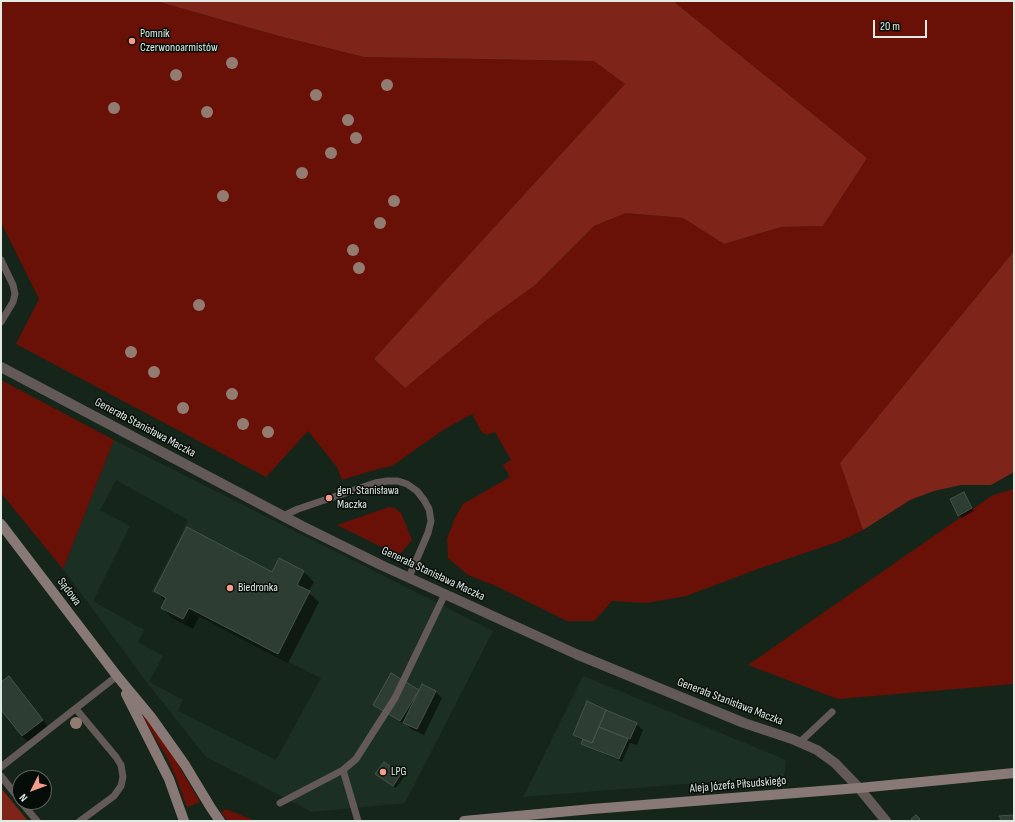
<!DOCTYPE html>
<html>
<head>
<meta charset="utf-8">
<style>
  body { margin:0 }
  #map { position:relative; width:1015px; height:822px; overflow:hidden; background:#16251a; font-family:"Sofia Sans Condensed",sans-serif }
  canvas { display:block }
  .frame { position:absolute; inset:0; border:2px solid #e1ebe4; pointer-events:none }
  .north { position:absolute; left:12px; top:770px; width:40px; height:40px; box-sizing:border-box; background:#060c08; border:1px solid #5e6560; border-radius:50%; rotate:228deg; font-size:11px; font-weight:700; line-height:16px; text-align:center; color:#e1ebe4 }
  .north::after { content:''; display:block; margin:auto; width:14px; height:18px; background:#f59d8d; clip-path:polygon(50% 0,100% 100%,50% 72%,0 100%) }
  .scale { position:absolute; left:873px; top:20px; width:54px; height:18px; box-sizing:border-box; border:2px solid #e1ebe4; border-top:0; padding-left:5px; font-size:12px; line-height:14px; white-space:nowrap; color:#e1ebe4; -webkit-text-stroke:3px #060c08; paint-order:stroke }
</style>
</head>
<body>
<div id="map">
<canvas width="1015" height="822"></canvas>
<div class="frame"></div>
<div class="north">N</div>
<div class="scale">20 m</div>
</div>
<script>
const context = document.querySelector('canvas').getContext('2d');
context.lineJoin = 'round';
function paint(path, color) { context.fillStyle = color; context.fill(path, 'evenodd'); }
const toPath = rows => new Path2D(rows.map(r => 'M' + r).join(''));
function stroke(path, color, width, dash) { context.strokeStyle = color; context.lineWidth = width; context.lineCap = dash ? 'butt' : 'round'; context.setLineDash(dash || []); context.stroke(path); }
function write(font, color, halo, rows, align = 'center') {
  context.font = font + ' "Sofia Sans Condensed",sans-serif'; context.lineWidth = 3; context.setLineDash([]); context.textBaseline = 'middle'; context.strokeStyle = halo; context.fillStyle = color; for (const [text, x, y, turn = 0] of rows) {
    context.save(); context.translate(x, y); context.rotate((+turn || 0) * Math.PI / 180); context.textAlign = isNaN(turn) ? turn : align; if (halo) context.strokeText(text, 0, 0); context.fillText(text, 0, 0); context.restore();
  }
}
paint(toPath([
  [114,440,493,631,405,803,312,812,206,757,145,680,63,569],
  [116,480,188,520,152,592,165,599,160,609,186,624,191,614,321,678,276,760,178,711,183,700,149,682,163,656,138,642,144,630,93,601,130,526,100,510],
  [583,676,786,760,784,776,523,797]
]), '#1b3022');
paint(toPath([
  [1,1,156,1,279,36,364,57,594,61,625,84,374,359,405,388,488,319,534,286,594,226,626,213,683,218,724,244,781,227,823,226,867,158,673,1,1014,1,1014,251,840,463,863,530,840,541,755,570,686,596,647,603,612,601,594,621,567,621,496,586,468,575,448,558,447,539,455,518,463,504,510,477,503,465,511,460,495,432,487,435,485,434,481,431,472,414,443,430,392,466,374,470,342,480,337,467,308,431,266,477,16,344,39,299,1,222],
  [1,380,114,440,63,569,1,493],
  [1014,489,1014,684,838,699,748,665,993,495],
  [389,507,395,508,401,513,412,540,401,553,396,554,337,525],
  [143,714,145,714,173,756,200,802,193,805,187,807,175,775,168,759,142,716],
  [224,810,229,810,255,821,228,821,221,812]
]), '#6a1107');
paint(toPath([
  [156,1,673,1,867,158,823,226,781,227,724,244,683,218,626,213,594,226,534,286,488,319,405,388,374,359,625,84,594,61,364,57,279,36],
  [1014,251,1014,472,991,485,961,485,934,491,910,500,863,530,840,463],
  [1,788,28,821,1,821]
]), '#7f2418');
paint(toPath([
  [963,493,966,496,974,511,962,518,959,515],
  [279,559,304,572,314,582,308,592,319,602,288,663,199,617,193,629,172,618,162,608,166,602,155,591,272,573],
  [9,677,15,684,48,727,29,742,22,736,1,708,1,683],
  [418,691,419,692,436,692,442,698,424,735,411,729,404,722,404,724,377,708,374,705],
  [587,703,636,724,643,730,637,745,630,743,622,762,586,746,583,743,584,741,577,738,574,735],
  [376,774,401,774,404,777,396,788]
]), '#0007');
const building = toPath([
  [964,492,972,508,958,516,950,499,964,492],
  [187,527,272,572,279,558,304,571,297,585,310,591,278,654,189,608,183,619,161,608,166,598,154,591,187,527],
  [391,673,419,690,400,721,373,705,391,673],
  [9,676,43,720,22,736,1,710,1,682,9,676],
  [422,684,436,691,417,729,403,723,422,684],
  [587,701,606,710,592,743,573,735,587,701],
  [606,710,637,723,630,739,599,727,606,710],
  [599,727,628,739,619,759,581,744,583,739,592,743,599,727],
  [384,762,401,774,393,786,375,774,384,762],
  [916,815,920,819,918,821,913,821,911,819,916,815],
  [1012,815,1014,818,1014,821,1002,821,999,816,1012,815]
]);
paint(building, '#2e3d32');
stroke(building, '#445448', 1);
stroke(toPath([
  [1,260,13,285,15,294,13,302,1,322],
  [283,516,298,509,375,483,387,481,398,481,407,484,417,491,424,500,429,509,431,521,428,533,409,577],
  [76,709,116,757,121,765,123,777,121,786,114,796,80,821],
  [800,742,832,712],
  [1,767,117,676],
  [1,776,20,800],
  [21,802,37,821],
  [280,803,343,770],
  [358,821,343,770,356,759,395,698,445,594]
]), '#635957', 7);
stroke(toPath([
  [1,367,302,526,381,565,576,654,744,723,792,739,817,750,835,763,859,788,886,821]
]), '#635957', 10);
stroke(toPath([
  [1,524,117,676,151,717,185,765,211,808,220,821],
  [126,694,169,779,184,821],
  [464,821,592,809,859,788,1014,773]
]), '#887976', 10);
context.fillStyle = '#927c71';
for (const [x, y] of [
  [232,63],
  [176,75],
  [387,85],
  [316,95],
  [114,108],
  [207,112],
  [348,120],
  [356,138],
  [331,153],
  [302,173],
  [223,196],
  [394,201],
  [380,223],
  [353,250],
  [359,268],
  [199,305],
  [131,352],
  [154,372],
  [232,394],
  [183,408],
  [243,424],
  [268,432],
  [76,723]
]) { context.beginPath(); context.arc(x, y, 6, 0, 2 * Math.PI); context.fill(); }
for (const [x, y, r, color] of [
  [132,41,4,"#f59d8d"],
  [329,498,4,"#f59d8d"],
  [230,588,4,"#f59d8d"],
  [383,772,4,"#f59d8d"]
]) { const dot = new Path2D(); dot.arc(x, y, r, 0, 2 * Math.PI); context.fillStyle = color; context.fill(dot); stroke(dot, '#060c08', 1.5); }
write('12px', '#e1ebe4', '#060c08', [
  ["Pomnik",140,34],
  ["Czerwonoarmistów",140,48],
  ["gen. Stanisława",337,491],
  ["Maczka",337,505],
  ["Biedronka",238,588],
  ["LPG",391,772]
], 'left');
write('12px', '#e1ebe4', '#060c08', [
  ["Generała Stanisława Maczka",145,428,28],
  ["Generała Stanisława Maczka",433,574,25],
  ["Sądowa",69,592,53],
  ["Generała Stanisława Maczka",730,702,21],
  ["Aleja Józefa Piłsudskiego",738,785,-5]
]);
</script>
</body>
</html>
